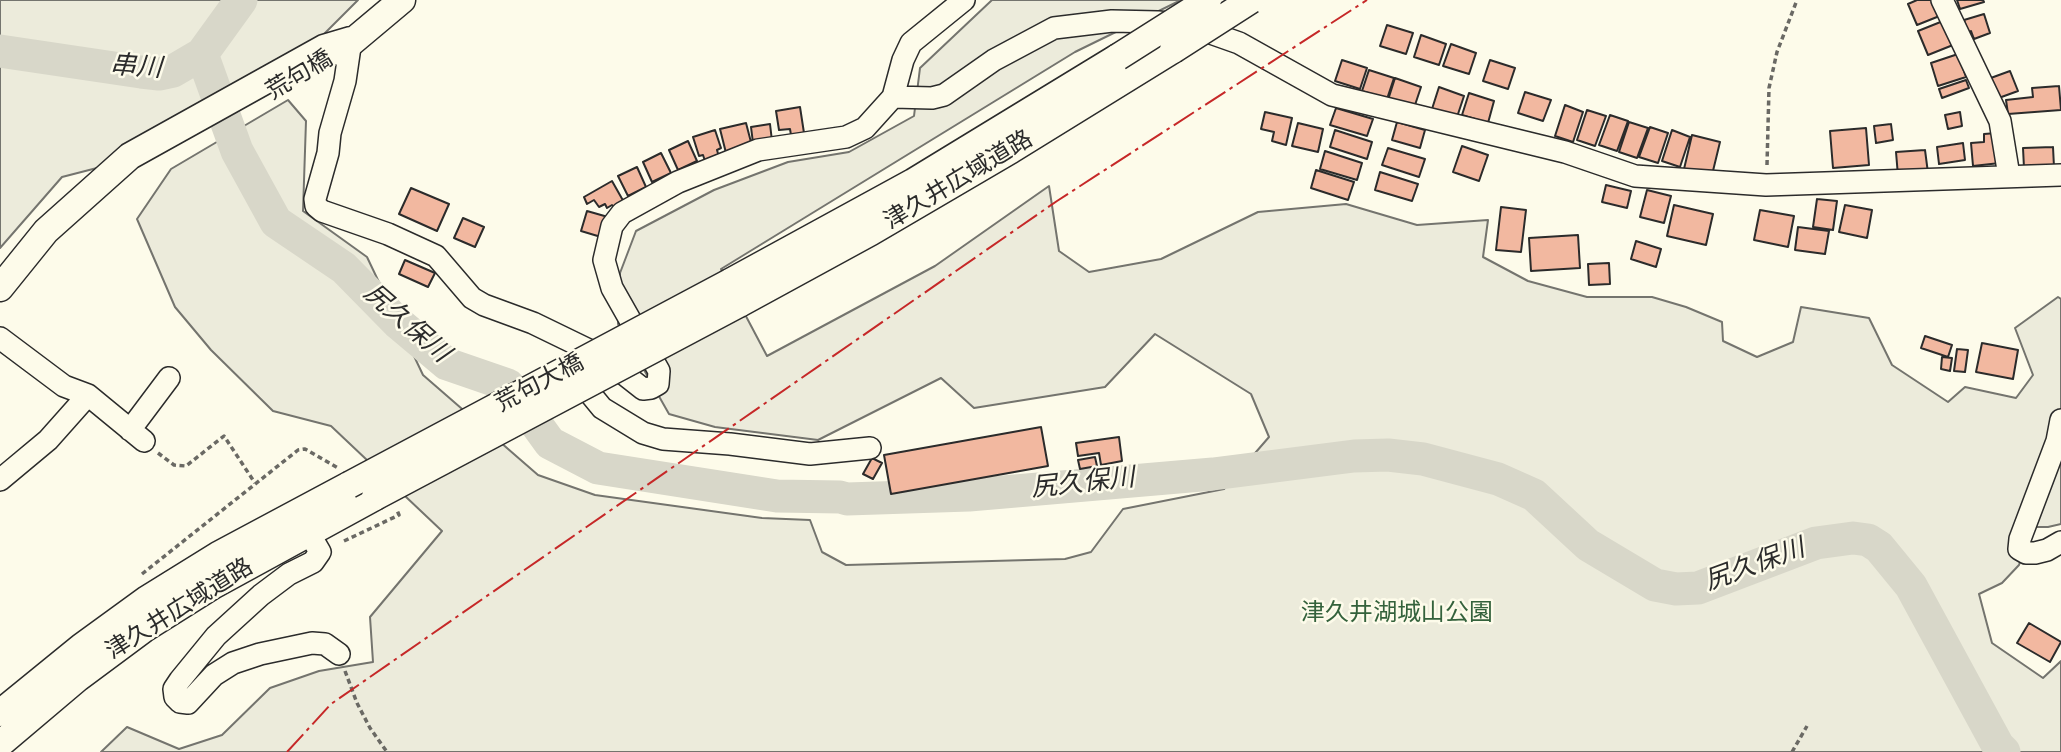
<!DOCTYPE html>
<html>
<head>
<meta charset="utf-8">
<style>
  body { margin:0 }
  canvas { display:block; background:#fdfbea }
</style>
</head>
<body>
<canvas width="2061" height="752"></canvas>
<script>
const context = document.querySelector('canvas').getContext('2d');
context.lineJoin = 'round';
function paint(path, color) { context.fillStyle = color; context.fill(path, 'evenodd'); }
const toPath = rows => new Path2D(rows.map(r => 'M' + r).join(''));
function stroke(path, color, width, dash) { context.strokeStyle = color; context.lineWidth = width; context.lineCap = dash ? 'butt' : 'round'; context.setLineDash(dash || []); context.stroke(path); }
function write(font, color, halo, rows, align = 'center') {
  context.font = font + ' "Sofia Sans Condensed","Noto Sans JP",sans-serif'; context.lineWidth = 5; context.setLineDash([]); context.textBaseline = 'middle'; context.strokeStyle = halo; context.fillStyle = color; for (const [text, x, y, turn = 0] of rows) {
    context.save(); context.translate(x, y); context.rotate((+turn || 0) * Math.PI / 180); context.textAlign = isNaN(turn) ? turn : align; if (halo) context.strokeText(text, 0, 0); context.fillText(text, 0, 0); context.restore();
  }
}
const green = toPath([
  [0,0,358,0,280,78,159,152,62,177,0,248,0,0],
  [992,0,1181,0,1075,52,721,269,767,356,935,266,1049,186,1059,251,1089,272,1161,259,1258,212,1346,204,1417,225,1488,220,1483,257,1528,281,1587,297,1652,297,1686,307,1722,322,1723,341,1757,357,1793,342,1801,307,1869,318,1892,365,1948,402,1965,387,2016,398,2033,375,2015,328,2058,297,2061,299,2061,524,2048,527,2032,527,2019,565,2002,583,1979,594,1992,643,2043,678,2061,661,2061,752,101,752,127,727,179,749,222,735,270,688,319,671,373,662,370,617,442,531,331,426,273,411,211,350,175,307,137,219,171,169,288,100,306,121,303,211,367,257,423,375,538,475,595,495,762,518,810,520,822,552,846,565,1065,559,1091,552,1123,509,1224,489,1269,437,1251,394,1155,334,1105,387,974,408,941,378,818,440,715,427,669,414,618,324,620,273,636,231,714,190,788,162,849,152,914,116,920,68,992,0]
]);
paint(green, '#ecebdb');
stroke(green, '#74746e', 2);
stroke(toPath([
  [0,51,141,72,159,74,173,71,202,54,241,0],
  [202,54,237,151,276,222,344,268,397,322,447,364,508,385,550,443,598,468,777,496,840,497,847,499,969,495,1213,474,1354,456,1388,455,1423,459,1498,479,1534,495,1588,545,1655,585,1676,589,1698,588,1816,543,1853,538,1868,540,1879,547,1911,586,1998,746,2004,752]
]), '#d8d7c9', 33);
const building = toPath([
  [1917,0,1936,0,1942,15,1917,25,1908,4,1917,0],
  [1957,0,1983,0,1984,2,1960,9,1957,0],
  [1984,14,1990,33,1974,39,1971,31,1968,33,1964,20,1984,14],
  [1943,21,1953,45,1928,55,1918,31,1943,21],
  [1387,25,1413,33,1406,54,1380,46,1387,25],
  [1421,35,1446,44,1439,65,1414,57,1421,35],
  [1451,44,1476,53,1469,74,1443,66,1451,44],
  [1958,54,1966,77,1938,86,1931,63,1958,54],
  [1342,60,1367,68,1360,89,1335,81,1342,60],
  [1490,60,1515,68,1508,89,1483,81,1490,60],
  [1369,70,1394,78,1387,99,1362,91,1369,70],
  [2010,71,2018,91,1996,99,1988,79,2010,71],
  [1395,78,1421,87,1414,108,1388,100,1395,78],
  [1966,80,1969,88,1942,98,1939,89,1966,80],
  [2059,86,2061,110,2008,114,2006,100,2033,97,2032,88,2059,86],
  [1439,87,1464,96,1457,117,1432,109,1439,87],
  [1525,92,1551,100,1543,121,1518,113,1525,92],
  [1469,93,1494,101,1488,123,1462,115,1469,93],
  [1565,105,1583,112,1573,142,1555,136,1565,105],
  [800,107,804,133,791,135,790,129,779,130,776,111,800,107],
  [1336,108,1373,119,1367,136,1330,125,1336,108],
  [1587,110,1606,116,1595,146,1577,140,1587,110],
  [1265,112,1292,118,1286,145,1272,141,1274,132,1261,129,1265,112],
  [1960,112,1962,126,1948,129,1945,115,1960,112],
  [1610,115,1628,121,1617,151,1599,145,1610,115],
  [1397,122,1425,130,1420,148,1392,140,1397,122],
  [1629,122,1648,128,1637,158,1619,152,1629,122],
  [746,123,752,146,726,153,720,129,746,123],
  [1298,123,1323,129,1318,152,1292,146,1298,123],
  [770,124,772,141,753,143,751,127,770,124],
  [1891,124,1893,140,1876,143,1874,126,1891,124],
  [1650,127,1668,133,1658,163,1639,157,1650,127],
  [1866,128,1869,165,1833,168,1830,131,1866,128],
  [715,130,721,148,717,150,719,157,705,161,703,155,699,156,693,137,715,130],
  [1335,130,1372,142,1367,159,1330,147,1335,130],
  [1672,130,1690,137,1680,167,1662,161,1672,130],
  [1997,133,2000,163,1973,166,1971,143,1984,142,1984,134,1997,133],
  [1692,135,1720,142,1712,175,1684,169,1692,135],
  [688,141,697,161,678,170,669,150,688,141],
  [1963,143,1965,160,1939,164,1937,147,1963,143],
  [1462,146,1488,155,1479,181,1453,172,1462,146],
  [2053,147,2054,167,2024,168,2023,148,2053,147],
  [1388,148,1425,159,1419,177,1382,165,1388,148],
  [1925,150,1928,173,1898,176,1896,152,1925,150],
  [1325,151,1362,163,1357,180,1320,169,1325,151],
  [661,153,671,173,652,182,643,162,661,153],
  [637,167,646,187,628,196,618,176,637,167],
  [1316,170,1354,182,1348,200,1311,188,1316,170],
  [1380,172,1418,184,1412,201,1375,190,1380,172],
  [612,181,625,204,615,209,612,205,607,208,605,204,599,207,594,200,587,204,584,197,612,181],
  [1606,185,1631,191,1627,208,1602,202,1606,185],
  [411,188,449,204,437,231,399,214,411,188],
  [1647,190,1671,196,1664,223,1640,217,1647,190],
  [1817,199,1837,201,1833,230,1813,227,1817,199],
  [1674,205,1713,214,1706,245,1667,236,1674,205],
  [1845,205,1872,210,1867,238,1839,232,1845,205],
  [1501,207,1526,210,1521,252,1496,250,1501,207],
  [1760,210,1794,216,1788,247,1754,240,1760,210],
  [587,211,608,217,601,237,581,231,587,211],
  [463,218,484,227,475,247,454,238,463,218],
  [1798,227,1829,231,1825,254,1795,250,1798,227],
  [1578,235,1580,268,1531,271,1529,238,1578,235],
  [1636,241,1661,249,1656,267,1631,259,1636,241],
  [405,260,435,273,428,287,399,274,405,260],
  [1609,263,1610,284,1589,285,1588,264,1609,263],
  [1925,336,1952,345,1948,357,1921,348,1925,336],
  [1982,343,2018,350,2013,379,1976,372,1982,343],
  [1957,349,1968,350,1965,372,1954,371,1957,349],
  [1942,357,1952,358,1950,371,1941,369,1942,357],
  [1041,427,1048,466,891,494,884,455,1041,427],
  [1119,437,1122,461,1101,465,1099,453,1078,456,1076,443,1119,437],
  [1095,457,1097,466,1080,469,1078,460,1095,457],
  [872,458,882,463,873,479,863,474,872,458],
  [2029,623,2061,642,2050,662,2017,643,2029,623]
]);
paint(building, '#f2b8a0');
stroke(building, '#2b2b2b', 2);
const minor = toPath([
  [964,0,911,43,903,60,893,97,932,98,944,95,994,60,1054,28,1112,21,1158,22,1188,25,1239,43,1332,95,1565,152,1635,176,1766,185,2061,175],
  [1942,0,2000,121,2009,176],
  [351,40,345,81,330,133,328,153,315,199,316,206,322,211,388,234,436,256,472,298,484,305,533,323,601,356,643,389,651,388,658,384,659,371,612,288,604,260,612,226,622,213,678,182,758,150,846,137,865,128,893,97],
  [0,338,64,386,88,395,144,441],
  [579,373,588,391,602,408,643,433,663,439,730,444,810,454,870,448],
  [2061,420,2057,441,2020,539,2019,549,2026,553,2035,553,2047,550,2061,542],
  [130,430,169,378],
  [0,480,48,440,88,395],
  [309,533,320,552,313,562,289,574,261,595,216,636,180,680,174,689,175,697,180,702,188,703,214,675,233,663,260,654,312,643,325,644,339,654]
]);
const major = toPath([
  [340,52,402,0],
  [730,282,913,182,1118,57],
  [0,288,46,231,130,156,324,48,351,40],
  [739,304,871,232,1011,150,1173,50],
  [0,713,81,647,147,599,218,555,349,485],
  [0,744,78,678,144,629,214,585,375,497]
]);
stroke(minor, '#2b2b2b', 24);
stroke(major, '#2b2b2b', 29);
stroke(toPath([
  [1767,165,1769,88,1777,52,1797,0],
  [158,453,174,465,186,466,224,436,255,483],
  [344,541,399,515,397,510],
  [142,574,298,450,305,449,338,468],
  [345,671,357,703,370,728,387,752],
  [1792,752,1807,726]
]), '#6a6964', 3.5, [5, 3.5]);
stroke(minor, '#fdfbea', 21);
stroke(major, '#fdfbea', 26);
const majorBridge = toPath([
  [1173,50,1251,0],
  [1118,57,1208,0],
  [349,485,730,282],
  [375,497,739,304]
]);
stroke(majorBridge, '#2b2b2b', 29, []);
stroke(majorBridge, '#fdfbea', 26);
stroke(toPath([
  [287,752,331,704,1057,201,1367,0]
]), '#c62828', 2, [24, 5, 3.5, 5]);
write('24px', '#2b2b2b', '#fdfbea', [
  ["荒句橋",300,76,-31],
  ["津久井広域道路",959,181,-31],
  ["荒句大橋",540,384,-28],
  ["津久井広域道路",180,610,-32]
]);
write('24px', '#34623c', '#fdfbea', [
  ["津久井湖城山公園",1397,614]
]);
write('italic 26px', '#2b2b2b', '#fdfbea', [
  ["串川",136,68,4],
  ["尻久保川",406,324,41],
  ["尻久保川",1083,484,-6],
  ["尻久保川",1755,566,-20]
]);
</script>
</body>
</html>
